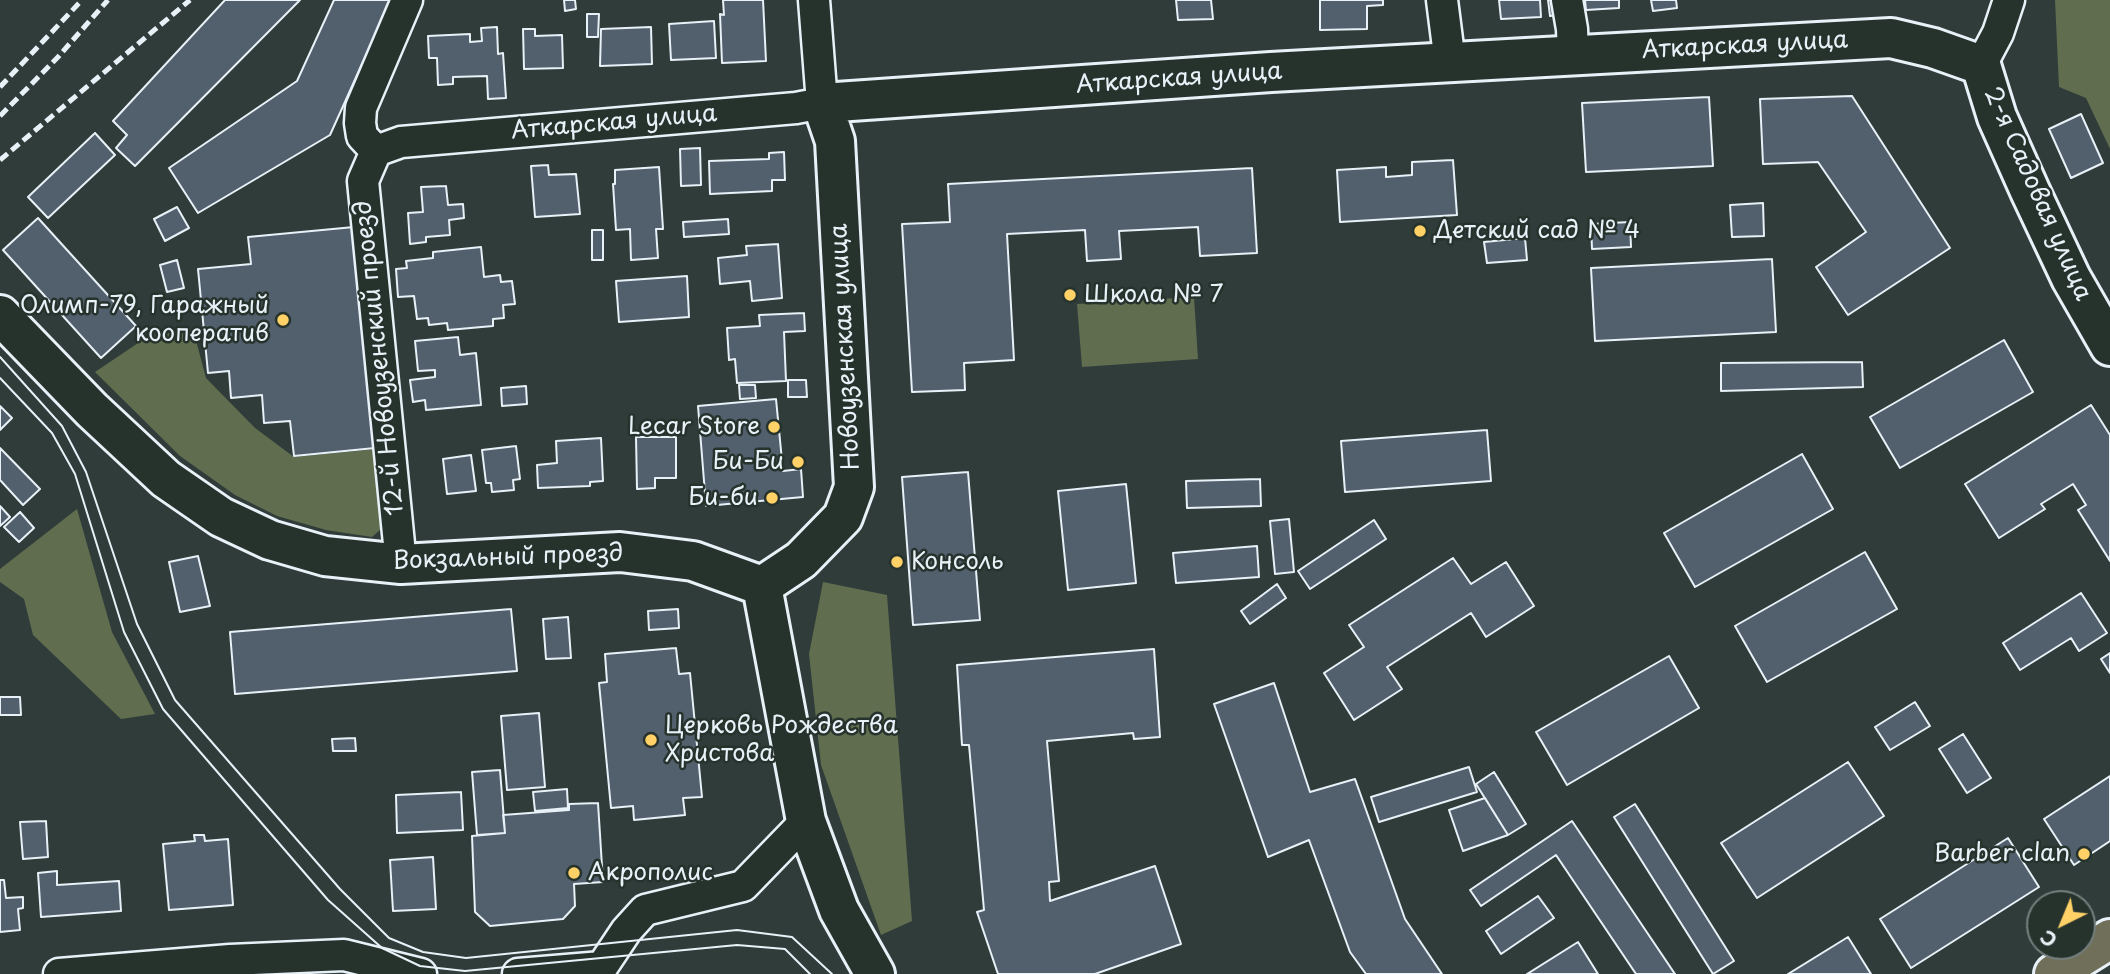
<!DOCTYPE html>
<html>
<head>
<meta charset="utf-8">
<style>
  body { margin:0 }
  #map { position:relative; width:2110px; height:974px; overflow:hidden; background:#2f3c3a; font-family:"Playpen Sans",sans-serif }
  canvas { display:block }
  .north { position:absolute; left:2026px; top:890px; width:70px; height:70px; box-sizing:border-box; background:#26332d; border:2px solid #747f7e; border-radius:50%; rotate:223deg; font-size:19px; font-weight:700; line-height:28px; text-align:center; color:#e8f1f8 }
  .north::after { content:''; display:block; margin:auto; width:24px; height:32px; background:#ffd166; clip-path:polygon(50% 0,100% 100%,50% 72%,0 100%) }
</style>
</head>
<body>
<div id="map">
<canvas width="2110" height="974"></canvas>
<div class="north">С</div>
</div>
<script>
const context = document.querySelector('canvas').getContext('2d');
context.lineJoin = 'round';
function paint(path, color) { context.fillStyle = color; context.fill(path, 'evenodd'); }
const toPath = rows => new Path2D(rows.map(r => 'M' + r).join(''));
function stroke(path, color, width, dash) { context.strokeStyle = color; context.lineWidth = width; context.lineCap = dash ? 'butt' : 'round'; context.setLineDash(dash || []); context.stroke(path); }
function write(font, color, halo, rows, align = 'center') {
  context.font = font + ' "Playpen Sans",sans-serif'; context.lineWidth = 5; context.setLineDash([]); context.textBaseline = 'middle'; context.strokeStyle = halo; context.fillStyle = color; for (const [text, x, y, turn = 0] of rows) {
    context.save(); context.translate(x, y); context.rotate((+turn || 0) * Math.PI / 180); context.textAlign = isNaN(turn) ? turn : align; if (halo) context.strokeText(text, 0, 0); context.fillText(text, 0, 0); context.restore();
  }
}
paint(toPath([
  [2055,0,2110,0,2110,149,2086,98,2059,87],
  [1194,297,1198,359,1082,367,1077,304],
  [193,329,206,378,255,428,294,457,377,449,384,521,380,530,372,537,326,530,277,516,235,495,180,456,95,372,147,337],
  [77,509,112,632,155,714,121,719,33,635,24,599,0,582,0,569],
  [823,582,887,595,912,921,881,935,821,765,809,654]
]), '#606d4f');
const building = toPath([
  [225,0,300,0,135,166,116,148,127,135,113,121,225,0],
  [334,0,391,0,330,135,198,213,169,168,297,81,334,0],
  [564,0,575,0,576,9,565,11,564,0],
  [723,0,763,0,766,61,722,63,720,14,724,15,723,0],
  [1176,0,1211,0,1213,19,1178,20,1176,0],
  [1320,0,1383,0,1383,5,1367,6,1367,29,1320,30,1320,0],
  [1499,0,1540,0,1541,17,1501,19,1499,0],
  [1548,0,1562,0,1564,14,1550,16,1548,0],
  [1585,0,1619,0,1619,8,1586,10,1585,0],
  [1651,0,1676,0,1677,8,1653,11,1651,0],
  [587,14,599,14,598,37,587,37,587,14],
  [714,21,716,58,671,60,669,24,714,21],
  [497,27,498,54,503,53,506,98,488,99,487,76,453,77,453,84,438,85,437,58,429,58,428,36,470,34,470,42,482,41,481,28,497,27],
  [651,27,652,64,600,66,601,29,651,27],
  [523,29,535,29,535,36,562,35,563,68,524,69,523,29],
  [1852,96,1950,248,1848,315,1816,267,1866,232,1818,162,1763,164,1760,99,1852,96],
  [1709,97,1713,166,1586,172,1582,103,1709,97],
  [2081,114,2103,163,2071,178,2049,129,2081,114],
  [95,133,115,155,48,218,28,197,95,133],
  [700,148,701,185,681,186,680,149,700,148],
  [784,152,785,180,772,180,772,191,710,194,709,161,769,159,769,153,784,152],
  [1453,160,1457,215,1340,222,1337,170,1386,167,1386,177,1412,175,1412,162,1453,160],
  [548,165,549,175,576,174,580,214,535,217,531,166,548,165],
  [659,167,663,229,656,229,658,258,631,260,630,229,616,230,613,184,615,184,615,170,659,167],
  [1252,168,1257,253,1200,256,1198,227,1119,231,1121,259,1087,261,1085,230,1007,234,1014,360,964,363,965,390,912,392,902,224,950,222,948,184,1252,168],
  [446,186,448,205,463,204,464,218,449,220,450,235,426,237,426,242,410,244,408,213,423,212,421,187,446,186],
  [1763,203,1764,236,1732,237,1730,205,1763,203],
  [177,207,189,228,165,241,154,219,177,207],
  [38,218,136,326,101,358,3,250,38,218],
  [728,219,729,234,684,237,683,222,728,219],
  [1630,222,1631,247,1592,249,1591,224,1630,222],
  [354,227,375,448,294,456,290,421,264,423,262,395,231,398,229,371,208,373,198,269,251,264,248,237,354,227],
  [592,230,603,230,603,260,592,260,592,230],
  [1525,238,1527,260,1487,263,1484,242,1525,238],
  [778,244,782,298,752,301,750,281,720,284,718,258,747,255,746,246,778,244],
  [481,247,484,277,500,275,501,282,512,281,515,304,503,305,504,318,493,319,493,326,448,330,447,323,429,325,428,318,417,319,414,296,398,297,396,269,407,268,406,261,433,258,433,252,481,247],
  [1772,259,1776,332,1595,341,1591,268,1772,259],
  [177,260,184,288,167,292,160,265,177,260],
  [687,276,689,317,619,322,616,281,687,276],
  [804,313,805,331,784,332,786,381,737,383,735,359,729,360,727,328,760,326,759,315,804,313],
  [458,337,460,355,476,353,481,405,426,410,425,400,413,402,410,380,435,377,435,370,418,371,415,341,458,337],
  [2004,340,2033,392,1900,468,1870,417,2004,340],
  [1862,362,1863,387,1721,391,1721,363,1862,362],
  [788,380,806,380,807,397,788,397,788,380],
  [739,385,755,385,756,398,740,399,739,385],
  [526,386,527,404,502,406,501,388,526,386],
  [776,399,783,471,801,469,803,497,706,506,698,406,776,399],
  [2091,405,2110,435,2110,561,2078,510,2086,505,2073,484,2041,504,2045,509,1999,538,1965,484,2091,405],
  [0,406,12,418,0,430,0,406],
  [1487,430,1491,481,1345,492,1341,441,1487,430],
  [636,437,676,437,676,478,655,478,655,488,637,489,636,437],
  [601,438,603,481,590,482,590,486,538,488,537,465,557,463,556,441,601,438],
  [516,446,520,479,513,480,514,490,492,492,491,483,486,483,482,450,516,446],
  [0,448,40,489,23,505,0,480,0,448],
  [1802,454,1833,509,1695,587,1664,533,1802,454],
  [471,455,476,491,447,494,443,459,471,455],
  [968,472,980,620,913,625,902,477,968,472],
  [1260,479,1261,506,1187,508,1186,481,1260,479],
  [1126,484,1136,583,1068,590,1058,491,1126,484],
  [0,506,10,517,0,526,0,506],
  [20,512,34,528,19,542,4,527,20,512],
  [1289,519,1294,572,1275,574,1270,521,1289,519],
  [1374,520,1386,539,1310,589,1298,571,1374,520],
  [1257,546,1259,577,1176,583,1173,553,1257,546],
  [1865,552,1897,609,1767,682,1735,626,1865,552],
  [198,556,210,606,180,612,169,562,198,556],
  [1453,558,1471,584,1506,562,1534,606,1486,637,1471,613,1387,667,1402,689,1354,720,1324,673,1364,647,1349,625,1453,558],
  [1277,584,1286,598,1250,624,1241,611,1277,584],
  [2081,593,2107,633,2079,651,2071,638,2020,670,2003,643,2081,593],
  [511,609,517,671,235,694,230,632,511,609],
  [678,609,679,628,649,630,648,611,678,609],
  [568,617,571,658,546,659,543,619,568,617],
  [676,648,679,674,690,673,702,797,683,798,685,815,634,820,633,806,611,808,599,683,607,682,605,654,676,648],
  [1154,649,1160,737,1134,739,1133,733,1047,741,1059,881,1049,882,1050,901,1155,866,1181,944,1095,974,998,974,977,912,984,910,969,745,962,745,957,665,1154,649],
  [2110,653,2110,673,2101,659,2110,653],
  [1669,656,1699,708,1567,785,1536,732,1669,656],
  [1274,683,1310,792,1355,779,1405,919,1442,974,1366,974,1350,952,1309,840,1268,857,1214,704,1274,683],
  [0,697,20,697,21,715,0,715,0,697],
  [1915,702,1930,726,1890,750,1875,727,1915,702],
  [539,713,545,787,507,790,501,716,539,713],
  [1963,734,1991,778,1967,793,1939,749,1963,734],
  [355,738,356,751,333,751,332,739,355,738],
  [1848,762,1884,816,1757,898,1721,843,1848,762],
  [1469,767,1477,792,1379,822,1371,797,1469,767],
  [500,770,505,833,477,835,472,772,500,770],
  [1494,772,1526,824,1508,835,1476,784,1494,772],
  [2110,776,2110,841,2074,865,2044,819,2110,776],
  [567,789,568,808,535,811,533,792,567,789],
  [461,792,463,830,397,833,396,795,461,792],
  [1485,798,1508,835,1463,851,1449,810,1485,798],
  [598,803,603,882,574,884,575,906,563,919,490,926,475,912,472,836,505,833,503,815,569,810,569,804,598,803],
  [1635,804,1734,961,1713,974,1614,817,1635,804],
  [46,821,48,857,23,859,20,822,46,821],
  [1572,821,1675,974,1636,974,1556,855,1481,906,1470,890,1572,821],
  [194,835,204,835,205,841,228,839,233,905,169,910,163,844,195,841,194,835],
  [2008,838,2039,887,1911,968,1880,919,2008,838],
  [433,857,436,909,393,911,390,860,433,857],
  [57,871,57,885,119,881,121,911,41,917,38,873,57,871],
  [0,880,4,880,6,898,23,897,23,908,18,909,20,930,0,932,0,880],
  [1538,896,1554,918,1501,954,1486,931,1538,896],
  [1848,937,1871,974,1788,974,1848,937],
  [1578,942,1598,974,1527,974,1578,942]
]);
paint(building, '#525f6c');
stroke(building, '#e8f1f8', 2);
const street = toPath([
  [1442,0,1450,63],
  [1567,0,1572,29,1573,55],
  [1981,65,1998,33,2009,0],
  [376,151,401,142,796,108,822,103,814,0],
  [401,564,363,181,376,151,362,136,360,123,361,108,407,0],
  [602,967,626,931,645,910,743,886,806,821],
  [59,974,230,960,344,955,421,974],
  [518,974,602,967]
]);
const secondary = toPath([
  [0,315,92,410,166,479,221,517,270,540,325,556,401,564,620,552,693,561,762,586],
  [762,586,801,560,843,517,854,487,835,141,822,103,1271,72,1891,38,1933,48,1981,65,1997,117,2030,191,2071,278,2110,346],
  [762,586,806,821,839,910,875,974]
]);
const primary = toPath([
  [2054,974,2110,939]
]);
stroke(street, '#e8f1f8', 35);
stroke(secondary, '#e8f1f8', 44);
stroke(primary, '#e8f1f8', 44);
stroke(street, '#26332d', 30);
stroke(secondary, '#26332d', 38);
stroke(primary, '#706f59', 38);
stroke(toPath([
  [0,357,62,426,86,472,137,624,175,700,340,889,389,938,423,952,466,958,737,930,792,937,832,974],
  [0,378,52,433,75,474,124,632,163,709,328,900,382,948,420,966,465,971,737,945,785,949,810,974]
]), '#e8f1f8', 2);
stroke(toPath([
  [0,87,82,0],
  [0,116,58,57,108,0],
  [0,160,190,0]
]), '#e8f1f8', 5, [10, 5]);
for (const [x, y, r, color] of [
  [1420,231,7,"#ffd166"],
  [1070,295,7,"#ffd166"],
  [283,320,7,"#ffd166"],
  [774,427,7,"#ffd166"],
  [798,462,7,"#ffd166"],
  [772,498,7,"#ffd166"],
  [897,562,7,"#ffd166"],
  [651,740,7,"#ffd166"],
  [2084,854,7,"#ffd166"],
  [574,873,7,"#ffd166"]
]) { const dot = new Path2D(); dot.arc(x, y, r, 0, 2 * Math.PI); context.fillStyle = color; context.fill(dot); stroke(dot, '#26332d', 2.5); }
write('24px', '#e8f1f8', '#26332d', [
  ["Аткарская улица",1745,46,-3],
  ["Аткарская улица",1179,79,-4],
  ["Аткарская улица",614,123,-5],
  ["2-я Садовая улица",2037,194,66],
  ["Новоузенская улица",846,347,-93],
  ["12-й Новоузенский проезд",380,358,-96],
  ["Вокзальный проезд",508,558,-2]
]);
write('24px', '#e8f1f8', '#26332d', [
  ["Детский сад № 4",1434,231],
  ["Школа № 7",1084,295],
  ["Олимп-79, Гаражный",269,306,"right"],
  ["кооператив",269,334,"right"],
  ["Lecar Store",760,427,"right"],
  ["Би-Би",784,462,"right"],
  ["Би-би",758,498,"right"],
  ["Консоль",911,562],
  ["Церковь Рождества",665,726],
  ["Христова",665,754],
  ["Barber clan",2070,854,"right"],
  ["Акрополис",588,873]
], 'left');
</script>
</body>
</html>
